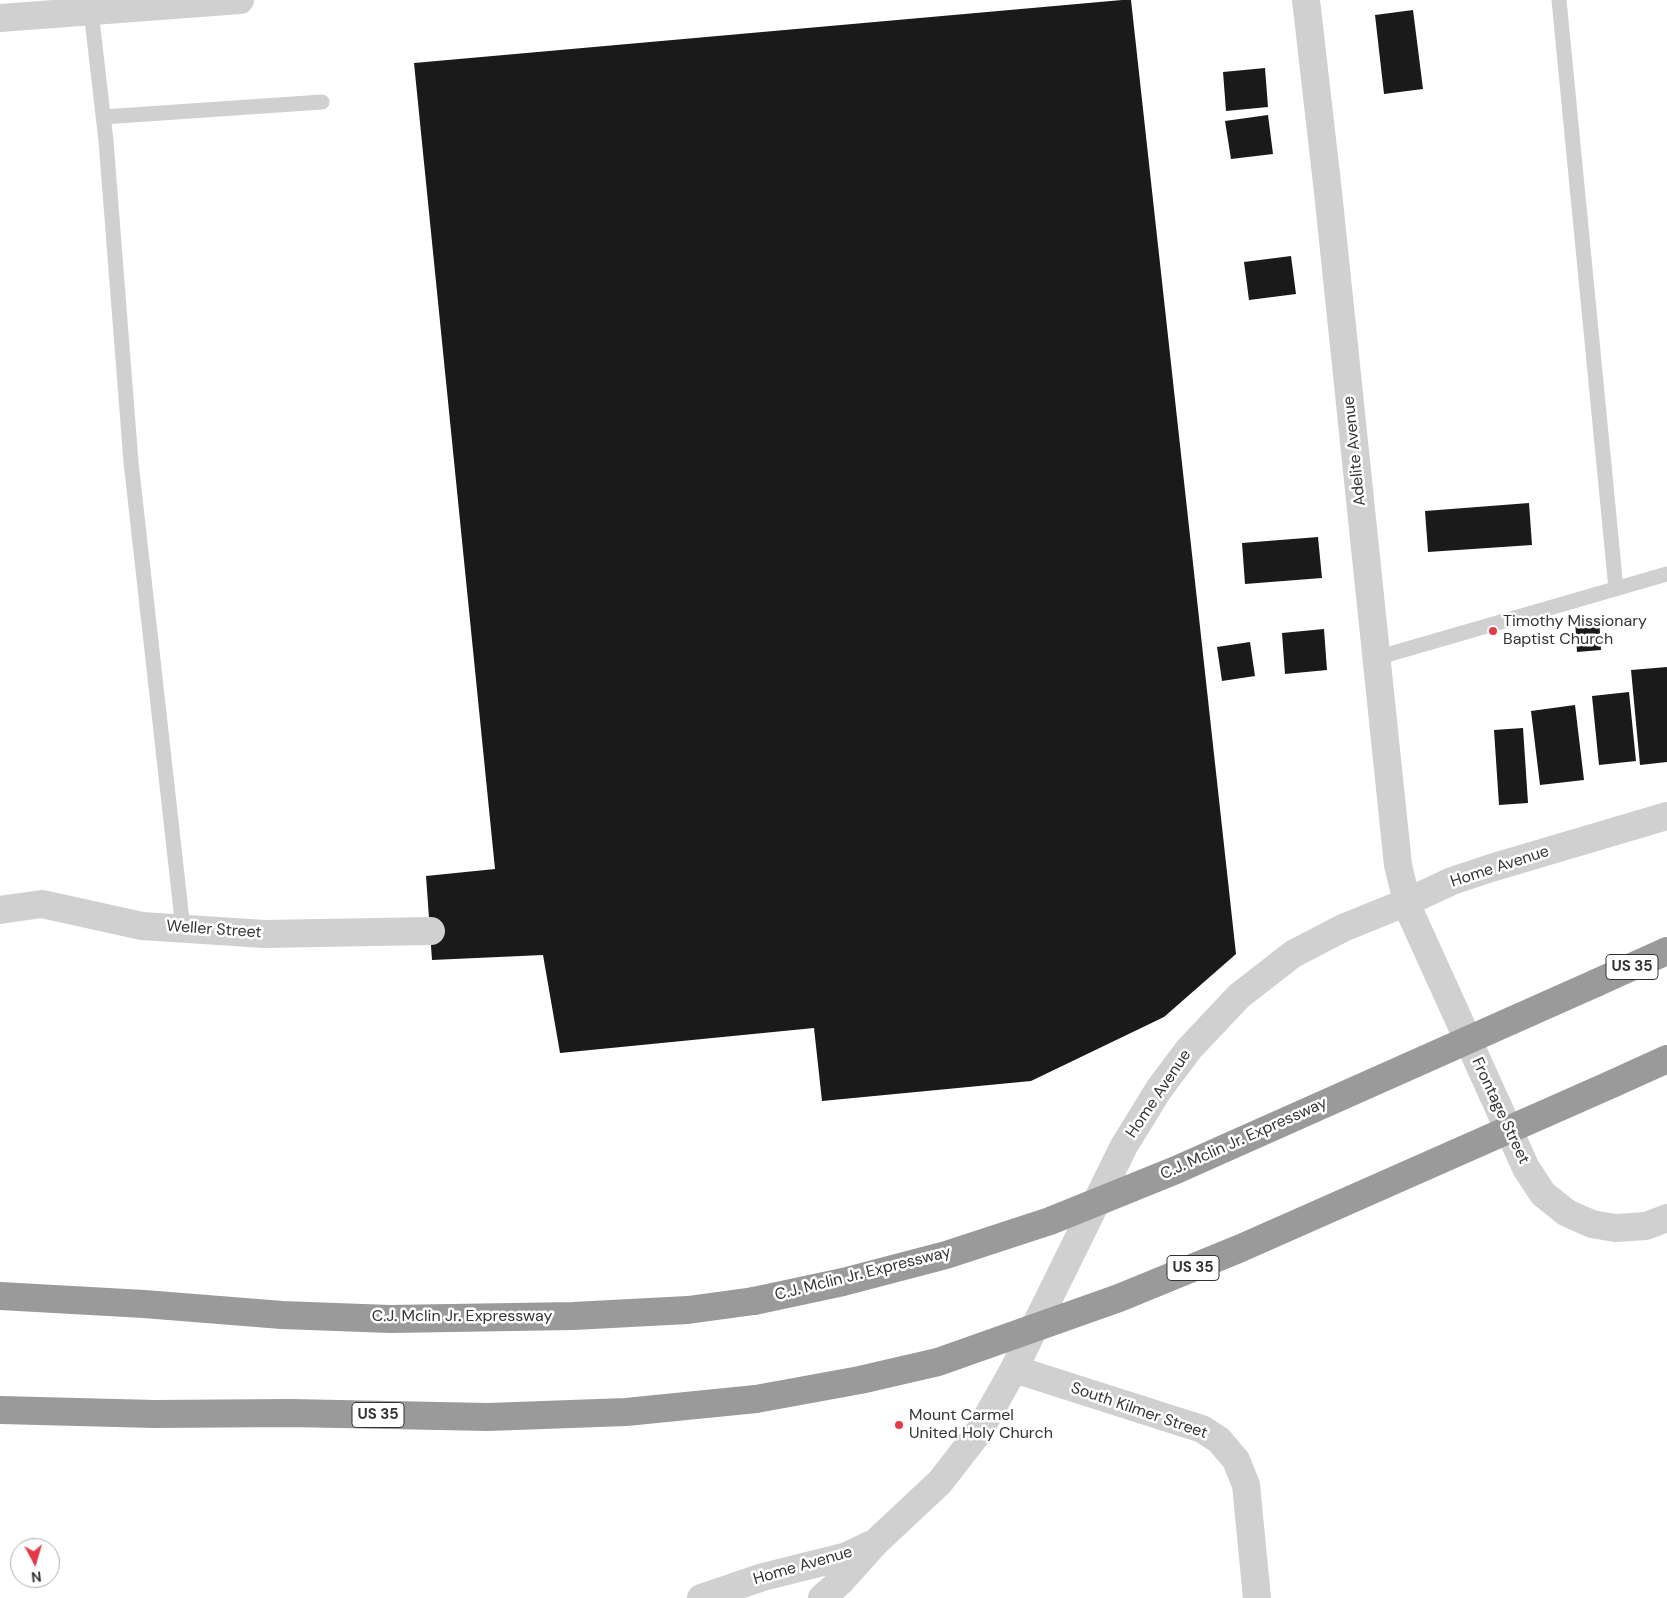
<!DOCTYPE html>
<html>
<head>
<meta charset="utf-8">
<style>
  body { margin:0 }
  #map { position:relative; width:1667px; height:1598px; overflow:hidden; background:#fff; font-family:"DM Sans",sans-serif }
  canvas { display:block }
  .north { position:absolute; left:10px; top:1538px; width:50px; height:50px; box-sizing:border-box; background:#fff; border:1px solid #adadad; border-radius:50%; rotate:174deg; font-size:14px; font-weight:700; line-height:20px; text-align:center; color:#333 }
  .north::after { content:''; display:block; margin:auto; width:18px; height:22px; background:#e63946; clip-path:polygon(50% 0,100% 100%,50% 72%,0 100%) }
</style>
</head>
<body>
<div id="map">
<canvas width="1667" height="1598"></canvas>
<div class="north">N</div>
</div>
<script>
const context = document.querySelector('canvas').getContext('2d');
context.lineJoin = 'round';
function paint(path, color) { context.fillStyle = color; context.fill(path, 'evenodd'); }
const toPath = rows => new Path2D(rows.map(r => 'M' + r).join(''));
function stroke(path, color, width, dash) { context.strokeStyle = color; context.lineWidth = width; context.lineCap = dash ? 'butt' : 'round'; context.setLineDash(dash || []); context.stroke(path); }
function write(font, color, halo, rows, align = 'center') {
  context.font = font + ' "DM Sans",sans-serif'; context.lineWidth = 5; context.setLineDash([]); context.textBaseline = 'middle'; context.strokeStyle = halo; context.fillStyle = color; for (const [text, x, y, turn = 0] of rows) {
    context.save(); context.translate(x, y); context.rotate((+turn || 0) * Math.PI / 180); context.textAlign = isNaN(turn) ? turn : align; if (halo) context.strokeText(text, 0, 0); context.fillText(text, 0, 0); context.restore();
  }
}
paint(toPath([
  [1122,0,1131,0,1236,954,1164,1017,1031,1081,822,1101,814,1028,560,1053,543,955,432,960,426,876,495,869,414,63],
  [1413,10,1423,89,1384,94,1375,15],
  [1265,68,1268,107,1226,111,1223,72],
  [1268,115,1273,154,1231,159,1225,121],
  [1291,256,1296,294,1249,300,1244,262],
  [1529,503,1532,545,1428,552,1425,511],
  [1318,537,1322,578,1245,584,1242,543],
  [1599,617,1601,650,1577,652,1575,619],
  [1324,629,1327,670,1285,674,1282,633],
  [1250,642,1255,676,1222,681,1217,647],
  [1667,667,1667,762,1640,765,1631,670],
  [1629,692,1636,761,1599,765,1592,696],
  [1575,705,1584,780,1540,785,1531,711],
  [1523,728,1528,803,1499,805,1494,730]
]), '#1a1a1a');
stroke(toPath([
  [1559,0,1616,589],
  [91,11,106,141,131,462,183,929],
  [103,117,322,102],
  [1376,658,1667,574]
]), '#d0d0d0', 15);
stroke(toPath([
  [1667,816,1491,868,1452,881,1407,902,1410,912,1526,1168,1543,1194,1567,1213,1592,1224,1615,1228,1646,1226,1667,1218],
  [0,910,42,904,142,926,264,934,431,931],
  [1014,1369,1202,1429,1219,1440,1236,1460,1246,1485,1257,1598]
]), '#d0d0d0', 28);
stroke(toPath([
  [0,18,240,0],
  [701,1598,763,1577,847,1556,870,1545],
  [822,1598,841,1581,876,1542,940,1482,978,1433,1014,1369,1124,1146,1159,1089,1189,1049,1239,996,1293,954,1343,928,1407,902,1398,865,1328,192,1306,0]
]), '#d0d0d0', 28);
stroke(toPath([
  [1596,983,1667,951],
  [1612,1084,1667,1059],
  [0,1296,144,1304,282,1315,390,1319,573,1316,688,1310,754,1301],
  [0,1410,155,1414,290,1413,488,1417,626,1412,756,1399]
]), '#9a9a9a', 28);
stroke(toPath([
  [754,1301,843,1282,946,1255,1050,1221,1176,1170,1596,983],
  [756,1399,860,1380,938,1362,1119,1298,1241,1248,1612,1084]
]), '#9a9a9a', 28);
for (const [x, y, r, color] of [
  [1493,631,5,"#e63946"],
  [899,1425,5,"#e63946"]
]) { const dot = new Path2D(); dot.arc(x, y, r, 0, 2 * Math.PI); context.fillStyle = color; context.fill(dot); stroke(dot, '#fff', 2); }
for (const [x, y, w] of [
  [1632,967,52],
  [1193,1268,52],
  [378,1415,52]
]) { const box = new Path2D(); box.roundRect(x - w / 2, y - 12.5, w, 25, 4); context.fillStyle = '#fff'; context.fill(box); stroke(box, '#333', 1); }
write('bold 15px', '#333', null, [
  ["US 35",1632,967],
  ["US 35",1193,1268],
  ["US 35",378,1415]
]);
write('16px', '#333', '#fff', [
  ["Adelite Avenue",1355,451,-96],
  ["Home Avenue",1500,867,-18],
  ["Weller Street",214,930,4],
  ["Home Avenue",1159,1094,-56],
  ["Frontage Street",1500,1111,65],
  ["C.J. Mclin Jr. Expressway",1244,1139,-24],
  ["C.J. Mclin Jr. Expressway",863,1274,-14],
  ["C.J. Mclin Jr. Expressway",462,1317],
  ["South Kilmer Street",1139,1411,19],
  ["Home Avenue",803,1566,-16]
]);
write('16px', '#333', '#fff', [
  ["Timothy Missionary",1503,622],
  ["Baptist Church",1503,640],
  ["Mount Carmel",909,1416],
  ["United Holy Church",909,1434]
], 'left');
</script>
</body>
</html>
